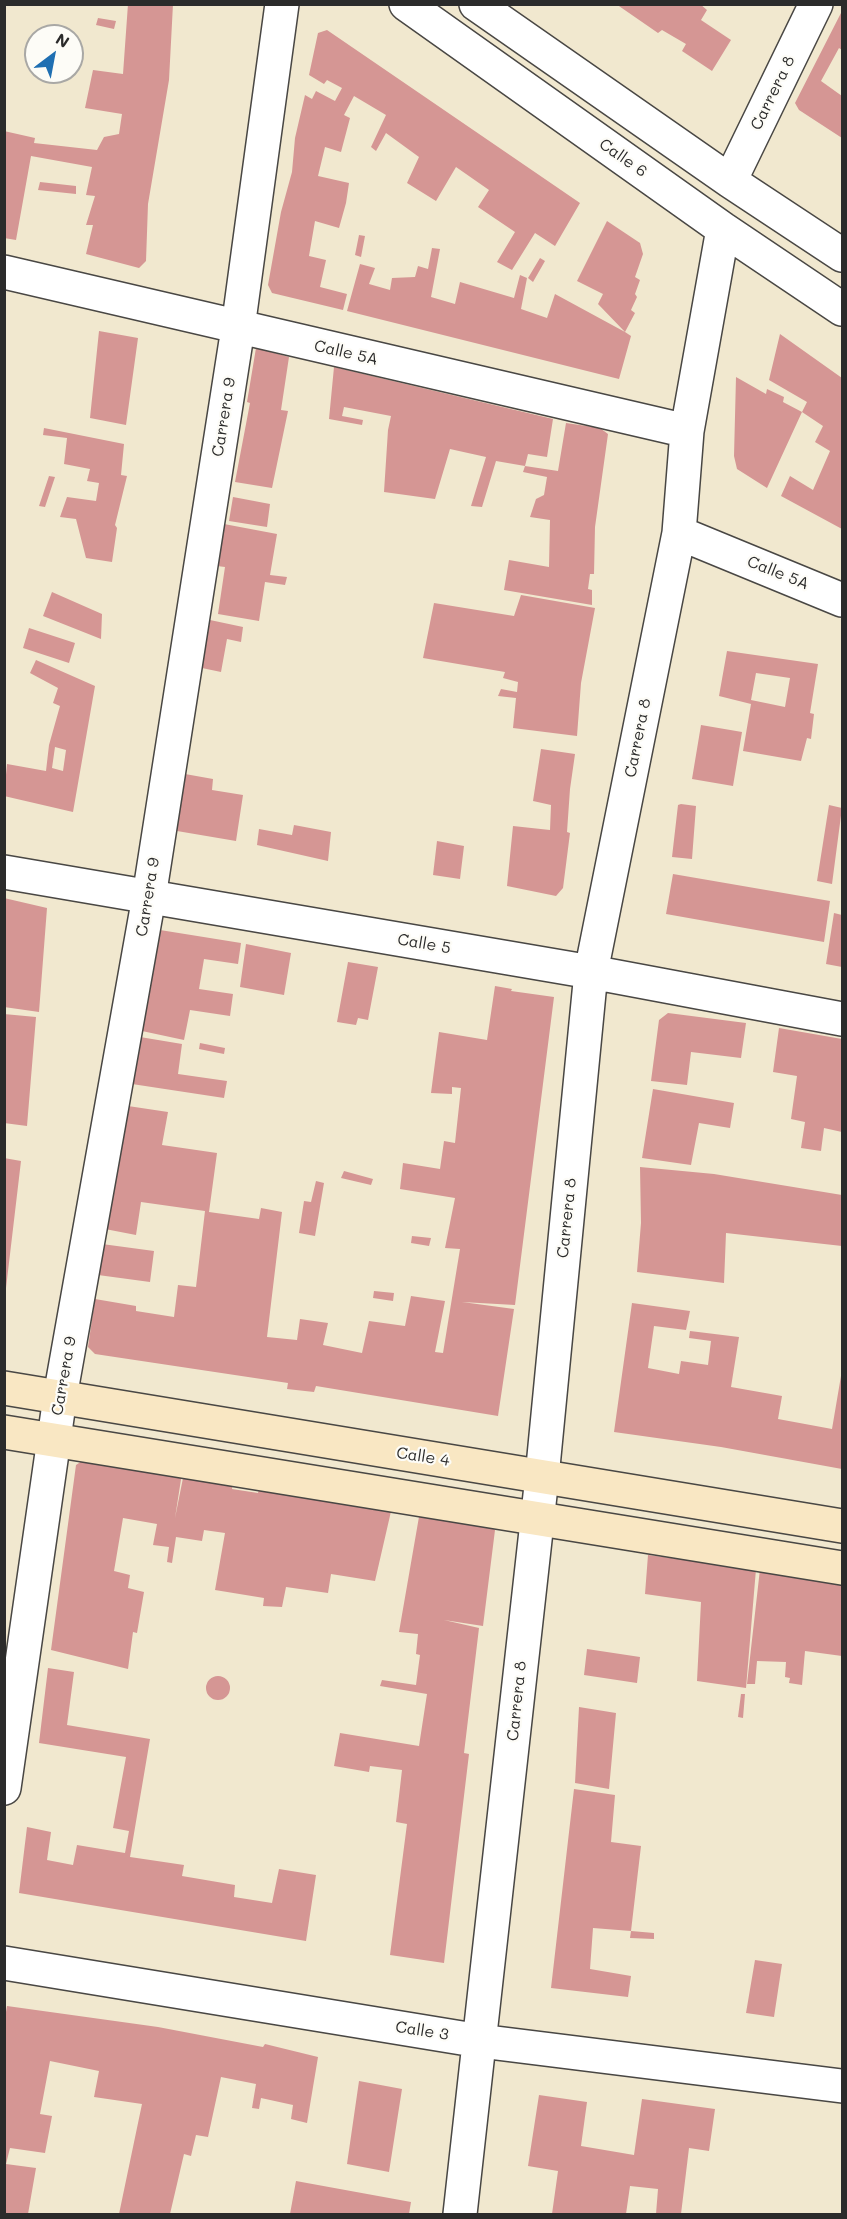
<!DOCTYPE html>
<html>
<head>
<meta charset="utf-8">
<style>
  body { margin:0 }
  #map { position:relative; width:847px; height:2219px; overflow:hidden; background:#f1e8cf; font-family:Mali,sans-serif }
  canvas { display:block }
  .frame { position:absolute; inset:0; border:6px solid #2b2b2b; pointer-events:none }
  .north { position:absolute; left:24px; top:24px; width:60px; height:60px; box-sizing:border-box; background:#fdfcf7; border:2px solid #a9a8a5; border-radius:50%; rotate:32deg; font-size:16px; font-weight:700; line-height:24px; text-align:center; color:#2b2b2b }
  .north::after { content:''; display:block; margin:auto; width:21px; height:27px; background:#1f6fb2; clip-path:polygon(50% 0,100% 100%,50% 72%,0 100%) }
</style>
</head>
<body>
<div id="map">
<canvas width="847" height="2219"></canvas>
<div class="frame"></div>
<div class="north">N</div>
</div>
<script>
const context = document.querySelector('canvas').getContext('2d');
context.lineJoin = 'round';
function paint(path, color) { context.fillStyle = color; context.fill(path, 'evenodd'); }
const toPath = rows => new Path2D(rows.map(r => 'M' + r).join(''));
function stroke(path, color, width, dash) { context.strokeStyle = color; context.lineWidth = width; context.lineCap = dash ? 'butt' : 'round'; context.setLineDash(dash || []); context.stroke(path); }
function write(font, color, halo, rows, align = 'center') {
  context.font = font + ' Mali,sans-serif'; context.lineWidth = 4.5; context.setLineDash([]); context.textBaseline = 'middle'; context.strokeStyle = halo; context.fillStyle = color; for (const [text, x, y, turn = 0] of rows) {
    context.save(); context.translate(x, y); context.rotate((+turn || 0) * Math.PI / 180); context.textAlign = isNaN(turn) ? turn : align; if (halo) context.strokeText(text, 0, 0); context.fillText(text, 0, 0); context.restore();
  }
}
paint(toPath([
  [128,4,173,4,169,80,148,204,146,261,139,268,86,254,93,225,86,225,95,196,86,195,92,167,31,156,16,240,4,238,4,131,35,138,34,143,97,150,104,137,119,134,122,114,85,108,93,70,123,74],
  [616,4,700,4,707,10,701,20,731,40,712,71,682,51,686,44,662,30,658,33],
  [842,11,842,50,839,48,821,81,842,96,842,138,799,110,795,103],
  [98,18,116,21,114,29,96,25],
  [327,30,580,203,555,246,535,233,512,270,497,262,515,232,478,207,489,190,456,167,436,201,407,183,419,157,386,133,376,151,371,147,386,115,354,96,344,115,350,118,341,152,325,147,318,176,349,183,346,203,339,228,315,221,309,256,326,260,320,287,347,294,343,310,272,293,268,285,281,212,292,172,295,138,305,95,312,99,316,91,335,101,342,88,327,80,324,84,309,75,318,33],
  [40,182,76,186,76,194,38,190],
  [607,221,640,243,643,254,635,277,640,280,635,294,637,297,631,310,635,313,625,332,631,336,619,379,347,311,360,264,375,268,369,284,390,290,392,278,415,277,418,266,428,269,432,248,440,249,431,297,455,304,460,282,514,298,520,275,527,278,521,309,547,318,555,294,625,332,598,304,603,294,577,281],
  [359,235,365,236,361,257,355,255],
  [540,258,545,261,533,282,528,278],
  [99,331,138,338,126,425,90,418],
  [780,334,842,378,842,529,781,496,790,476,813,490,830,451,815,442,823,426,802,412,807,402,769,380],
  [256,348,289,357,281,410,288,411,272,488,235,482,250,403,247,402],
  [334,367,553,419,547,457,528,454,525,466,558,471,566,423,600,428,608,434,595,527,594,574,590,574,588,589,592,590,592,605,504,590,509,560,549,567,550,520,530,517,536,499,544,495,547,477,523,472,525,466,496,461,482,507,471,506,486,457,450,449,435,499,384,492,388,430,391,416,344,407,342,416,363,420,362,425,329,419],
  [736,377,766,394,767,389,784,397,783,402,802,412,767,488,737,469,734,456],
  [44,428,124,444,121,475,127,476,115,525,117,528,112,562,86,558,76,519,60,517,67,497,96,501,99,483,87,481,90,469,64,464,67,438,43,435],
  [49,476,55,477,45,507,39,506],
  [233,497,270,504,267,527,229,521],
  [224,524,277,534,270,575,287,577,285,585,265,582,259,621,218,614,225,567,217,566],
  [52,592,102,614,101,639,43,616],
  [521,595,595,608,581,683,577,736,513,728,516,698,498,696,501,689,517,692,518,682,503,678,505,672,423,658,434,603,514,616],
  [210,620,243,627,241,642,227,639,221,672,202,668],
  [29,628,75,643,69,663,23,648],
  [727,651,818,664,810,713,814,714,811,739,807,738,801,761,743,751,751,704,719,696],
  [756,673,790,678,785,707,751,700],
  [36,660,95,686,73,812,4,796,7,764,46,771,49,745,60,706,53,703,58,688,30,673],
  [55,747,66,750,63,771,52,768],
  [701,725,742,732,733,786,692,779],
  [541,749,575,754,570,789,567,832,570,833,563,888,556,896,507,886,513,826,550,830,551,805,533,801],
  [185,774,213,779,212,790,243,795,236,841,177,831],
  [681,804,696,806,692,859,672,857,678,805],
  [829,805,842,808,832,884,817,881],
  [294,825,331,832,328,861,257,845,259,829,292,835],
  [437,841,464,846,460,879,433,875],
  [673,874,830,901,824,942,666,914],
  [4,898,47,908,39,1012,4,1007],
  [834,913,842,915,842,967,826,964],
  [160,930,241,943,238,964,204,959,199,989,233,994,230,1016,190,1010,184,1040,142,1031],
  [246,944,291,953,284,995,240,987],
  [348,962,378,967,368,1020,358,1018,356,1025,337,1022],
  [495,986,512,989,511,991,554,997,515,1305,462,1302,514,1309,498,1416,316,1386,314,1392,287,1389,288,1383,95,1354,88,1347,95,1299,136,1306,136,1311,174,1317,178,1285,196,1287,205,1211,141,1202,136,1235,105,1229,128,1106,168,1112,162,1145,217,1153,209,1212,259,1219,261,1208,282,1212,267,1337,297,1340,300,1319,328,1323,323,1345,362,1353,369,1321,405,1326,411,1296,445,1301,435,1352,443,1353,460,1249,445,1248,455,1198,400,1189,403,1163,440,1169,444,1141,455,1143,461,1088,452,1087,452,1094,431,1093,439,1032,487,1040],
  [668,1013,746,1023,741,1058,691,1052,687,1085,651,1081,659,1020],
  [4,1014,36,1017,27,1126,4,1123],
  [779,1028,842,1039,842,1132,824,1128,821,1151,801,1148,805,1122,791,1119,797,1076,773,1072],
  [140,1037,182,1044,178,1074,227,1081,224,1098,132,1084],
  [200,1043,225,1048,224,1054,199,1049],
  [653,1089,734,1103,730,1128,699,1123,691,1165,642,1158],
  [4,1158,21,1161,6,1288,4,1288],
  [640,1167,714,1174,842,1195,842,1246,726,1233,724,1283,637,1272,641,1223],
  [344,1171,373,1179,371,1185,341,1178],
  [316,1181,324,1183,315,1236,299,1233,304,1201,311,1202],
  [412,1236,431,1238,429,1246,411,1243],
  [102,1244,154,1251,150,1282,98,1275],
  [374,1291,394,1293,393,1301,373,1298],
  [632,1303,690,1311,686,1330,654,1326,648,1368,679,1374,681,1361,708,1365,711,1341,689,1338,690,1331,739,1337,731,1387,782,1396,778,1419,832,1429,842,1370,842,1469,721,1447,614,1432],
  [85,1459,182,1473,175,1518,184,1473,233,1482,232,1489,258,1493,259,1489,392,1507,375,1581,331,1574,328,1593,286,1587,282,1607,263,1606,264,1598,215,1590,225,1533,204,1530,202,1541,176,1537,172,1563,167,1562,169,1547,153,1545,157,1524,123,1518,114,1571,130,1575,128,1588,144,1592,137,1633,133,1632,128,1669,51,1650,76,1465],
  [420,1511,488,1522,495,1530,483,1626,444,1620,479,1628,464,1753,469,1754,444,1963,390,1955,407,1824,396,1822,402,1770,370,1766,369,1772,334,1766,340,1733,419,1746,427,1694,380,1686,382,1680,416,1685,420,1655,416,1654,418,1634,399,1632],
  [648,1555,756,1569,746,1688,697,1681,701,1602,645,1594],
  [760,1569,842,1580,842,1656,805,1651,802,1685,789,1683,790,1678,785,1677,786,1662,757,1661,755,1684,747,1684],
  [587,1649,640,1657,637,1683,584,1675],
  [48,1668,74,1672,67,1725,150,1739,130,1857,184,1865,182,1876,235,1885,234,1897,272,1903,279,1869,316,1875,306,1941,19,1893,27,1827,51,1832,47,1860,73,1865,77,1845,125,1853,129,1831,113,1828,126,1757,39,1743],
  '206 1688a12 12 0 1 1 24 0a12 12 0 1 1-24 0Z',
  [741,1694,745,1694,743,1718,738,1717],
  [579,1707,616,1713,609,1789,575,1783],
  [574,1789,615,1795,611,1842,641,1846,631,1931,593,1928,590,1969,631,1976,628,1997,551,1988],
  [631,1931,654,1933,654,1939,630,1938],
  [755,1960,782,1964,774,2017,746,2013],
  [7,2006,158,2027,263,2047,265,2044,318,2057,307,2123,291,2119,293,2105,261,2098,259,2109,252,2108,256,2084,221,2077,208,2137,196,2135,191,2156,184,2154,170,2214,119,2214,142,2104,94,2097,99,2071,50,2061,40,2114,52,2116,45,2153,10,2148,6,2164,36,2168,28,2214,4,2214,4,2024],
  [359,2081,402,2089,389,2172,347,2164],
  [539,2095,587,2102,581,2146,634,2155,642,2099,715,2109,709,2151,689,2148,681,2214,656,2214,658,2189,630,2186,626,2214,552,2214,558,2171,528,2166],
  [296,2181,411,2202,409,2214,290,2214]
]), '#d59694');
const street = toPath([
  [406,4,723,229,842,309],
  [476,4,730,181,842,255],
  [730,181,816,4],
  [4,272,687,431],
  [679,533,842,600],
  [4,872,591,972,842,1019],
  [4,1788,60,1397,149,897,238,328,282,4],
  [4,1963,480,2041,842,2086],
  [460,2214,542,1477,591,972,679,533,687,431,723,229]
]);
const secondary = toPath([
  [4,1388,842,1526],
  [4,1432,842,1568]
]);
stroke(street, '#494744', 36);
stroke(secondary, '#494744', 36);
stroke(street, '#fff', 33);
stroke(secondary, '#f9e7c3', 33);
write('16px', '#2b2b2b', '#fdfcf7', [
  ["Carrera 8",773,93,-64],
  ["Calle 6",623,158,35],
  ["Calle 5A",346,353,13],
  ["Carrera 9",224,417,-81],
  ["Calle 5A",778,573,22],
  ["Carrera 8",638,738,-79],
  ["Carrera 9",148,897,-81],
  ["Calle 5",424,944,10],
  ["Carrera 8",567,1218,-84],
  ["Carrera 9",64,1376,-80],
  ["Calle 4",423,1457,9],
  ["Carrera 8",517,1701,-84],
  ["Calle 3",422,2031,9]
]);
</script>
</body>
</html>
